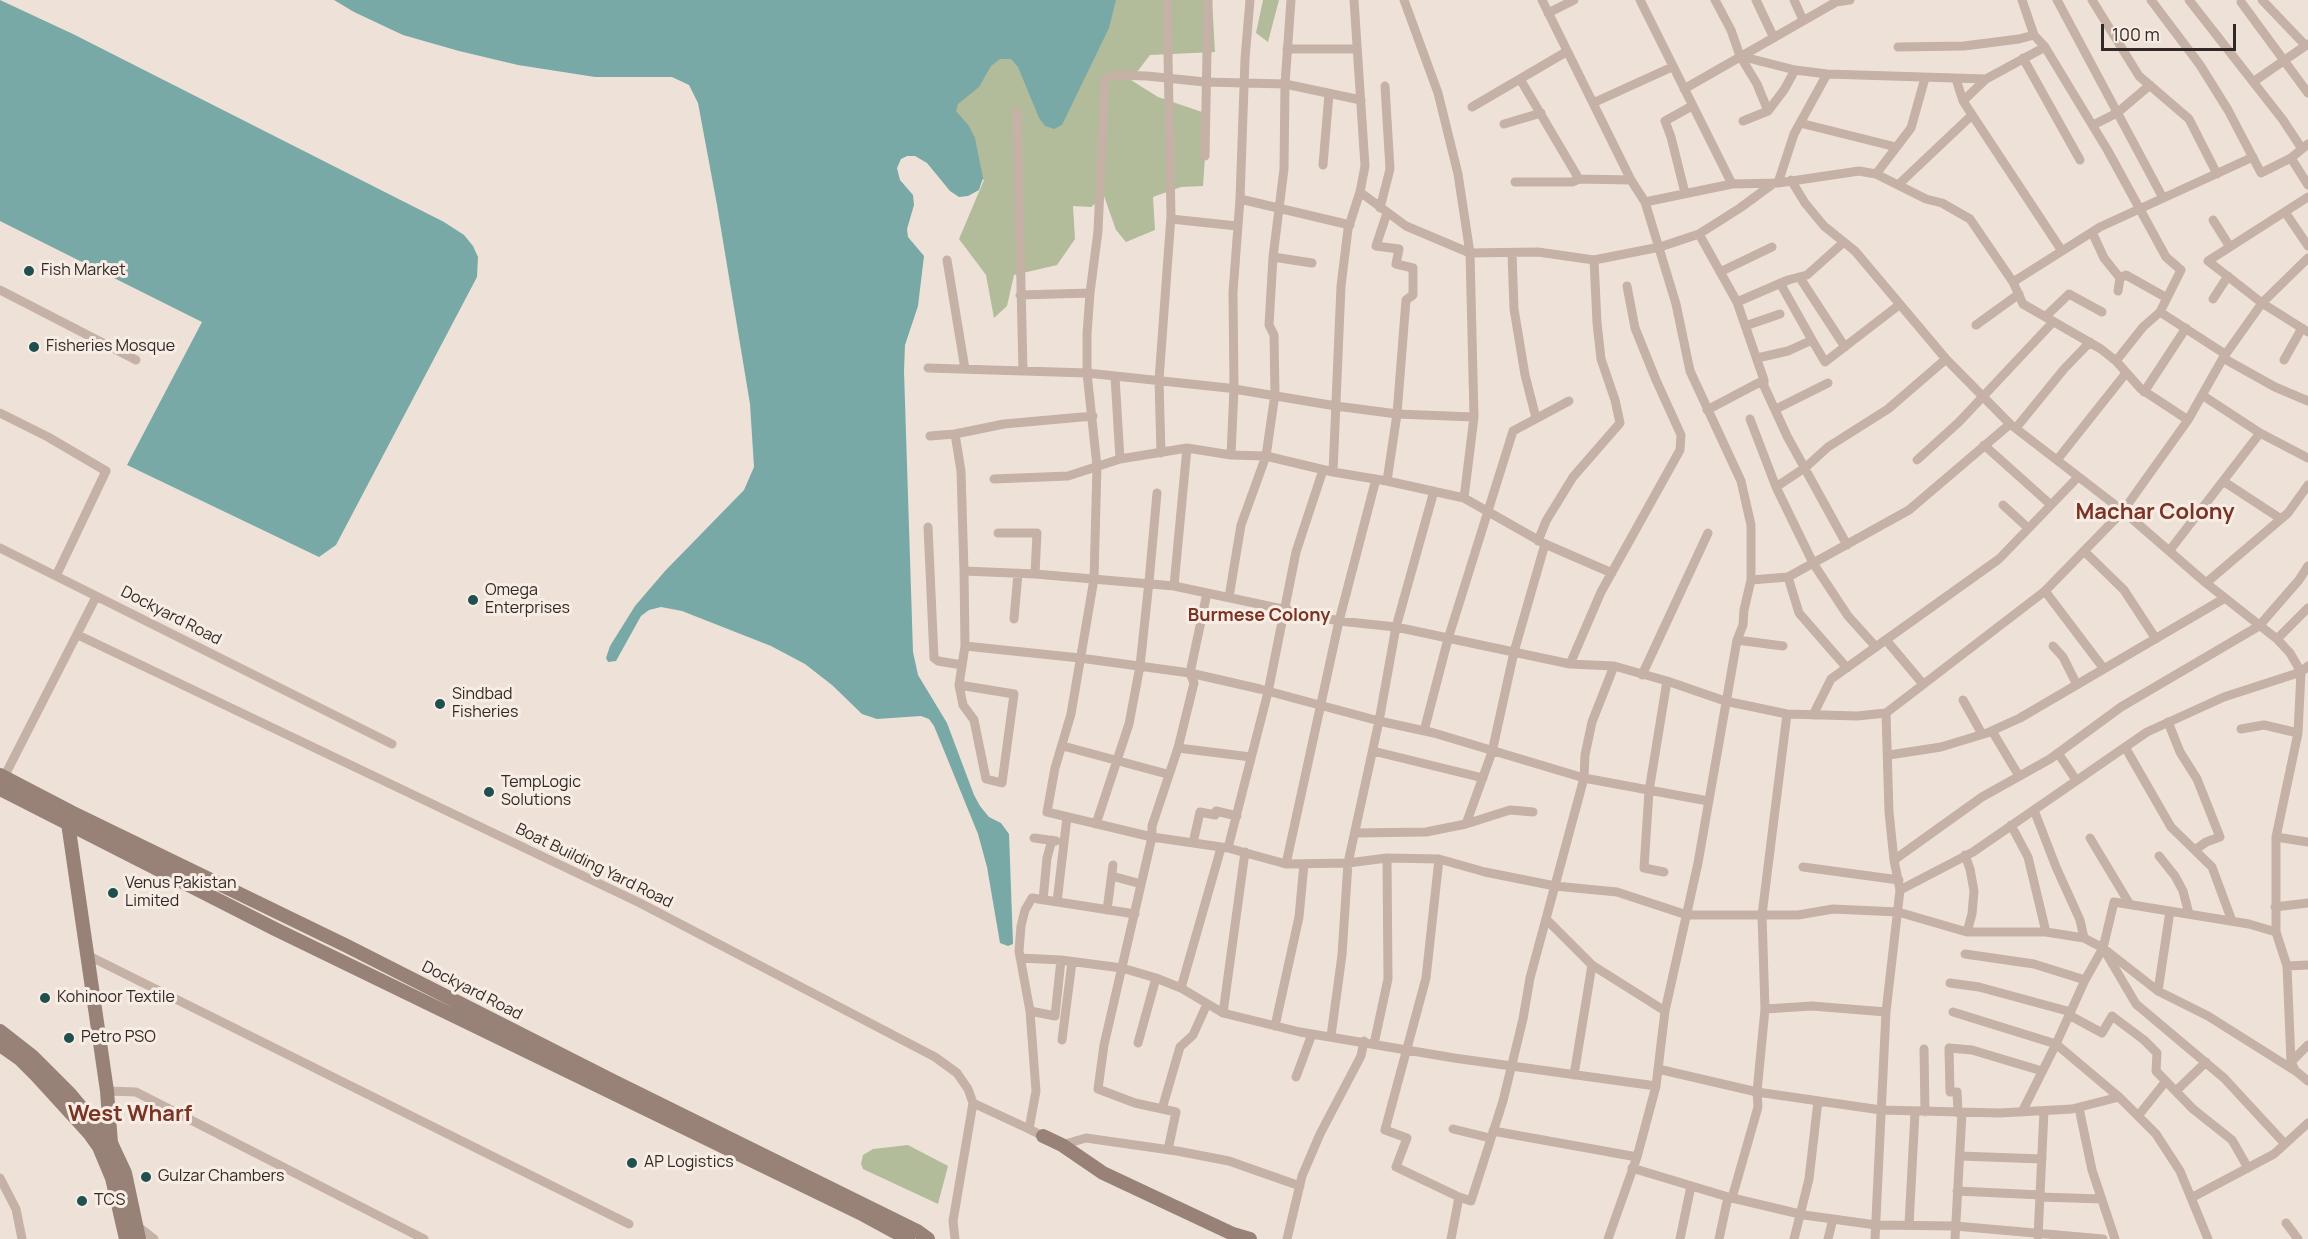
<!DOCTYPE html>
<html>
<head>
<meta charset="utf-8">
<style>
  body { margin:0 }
  #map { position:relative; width:2308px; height:1239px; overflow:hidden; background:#eee2d8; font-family:Manrope,sans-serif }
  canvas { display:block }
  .scale { position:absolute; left:2101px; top:24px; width:135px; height:27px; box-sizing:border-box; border:3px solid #322926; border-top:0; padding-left:8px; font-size:18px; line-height:21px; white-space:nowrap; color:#322926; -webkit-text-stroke:4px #f7ede4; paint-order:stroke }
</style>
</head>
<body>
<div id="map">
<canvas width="2308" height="1239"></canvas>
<div class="scale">100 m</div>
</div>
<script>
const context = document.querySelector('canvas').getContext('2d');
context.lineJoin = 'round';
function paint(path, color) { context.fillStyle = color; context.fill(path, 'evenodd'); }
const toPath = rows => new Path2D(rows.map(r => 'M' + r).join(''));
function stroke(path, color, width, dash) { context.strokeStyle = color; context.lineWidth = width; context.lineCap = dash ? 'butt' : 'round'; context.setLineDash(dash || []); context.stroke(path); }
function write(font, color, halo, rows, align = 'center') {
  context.font = font + ' Manrope,sans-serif'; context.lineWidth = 6; context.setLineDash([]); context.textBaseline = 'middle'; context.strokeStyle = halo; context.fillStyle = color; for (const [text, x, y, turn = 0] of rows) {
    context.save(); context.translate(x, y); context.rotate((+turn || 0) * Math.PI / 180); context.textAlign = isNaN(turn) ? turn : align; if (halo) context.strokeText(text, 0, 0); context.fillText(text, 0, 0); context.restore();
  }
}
paint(toPath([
  [913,0,1212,0,1215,52,1150,55,1131,80,1158,97,1208,114,1203,186,1181,187,1153,197,1155,230,1126,242,1116,230,1104,196,1091,207,1073,206,1075,239,1057,265,1014,275,1007,306,994,318,986,275,959,239,984,180,953,168],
  [1263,0,1279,0,1268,42,1256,33],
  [908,1145,948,1166,938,1204,863,1169,861,1164,863,1155,873,1149]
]), '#b3bc9a');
paint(toPath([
  [0,0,73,34,444,222,464,235,473,246,478,257,477,277,336,545,319,557,127,465,202,322,0,221],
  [334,0,1116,0,1109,28,1062,125,1054,129,1045,126,1039,118,1018,67,1011,59,1000,59,991,66,979,87,958,104,956,111,969,126,975,138,983,178,979,190,968,196,959,197,950,191,927,163,915,156,907,156,901,159,897,168,900,180,913,195,914,205,907,229,908,237,924,256,918,306,905,345,904,371,913,652,918,675,947,723,974,795,980,806,989,817,1001,823,1009,834,1013,944,1008,946,1000,943,987,867,978,834,934,726,929,719,921,716,877,719,862,714,832,685,805,664,771,646,682,611,661,607,649,610,641,616,616,661,608,662,606,658,610,646,635,606,665,571,744,490,754,467,750,404,717,205,698,103,689,85,672,77,595,77,518,65,459,51,403,35,354,12]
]), '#79a9a7');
stroke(toPath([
  [1404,0,1438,93,1458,174,1470,253,1474,417,1464,498],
  [1542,0,1631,180,1645,202,1676,304,1690,371,1741,481,1751,525,1751,580,1744,610,1743,625,1737,640,1698,863,1665,1011,1656,1086,1637,1157,1608,1239],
  [1640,0,1732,184],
  [1715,0,1731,30,1740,56,1757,84,1768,111],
  [1756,0,1774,38],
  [1794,0,1803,20],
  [2022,0,2034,35,2045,47,2108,151,2166,257,2181,270,2160,312,2143,327,2116,361],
  [2057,0,2163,198],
  [2092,0,2139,76,2189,119,2217,174],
  [2151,0,2200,65,2228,110,2261,173,2291,158,2308,144],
  [2189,0,2283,120,2302,149],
  [2262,0,2306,46],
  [2241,2,2308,93],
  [1548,13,1574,0],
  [1898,47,1964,46,2019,39,2034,35],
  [1287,49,1357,49],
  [1740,56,1795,70,1827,74,1986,79],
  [2023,58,2080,160],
  [1520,79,1579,179,1631,180],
  [1956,79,1963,101,2062,251],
  [2253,82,2308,44],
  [1684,89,1836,2,1850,0],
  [1361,100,1285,84,1205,82,1147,76,1112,75,1105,80,1098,231,1090,293,1087,334,1087,373,1097,466,1094,579,1071,714,1055,768,1047,812,1152,837,1228,848,1286,864,1348,863,1387,858,1439,859,1485,872,1555,886,1617,892,1687,915,1798,915,1833,909,1898,912,1967,932,2046,932,2084,938,2103,948,2158,991,2208,1016,2297,1072,2308,1081],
  [1963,101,1986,79,2045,47],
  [1593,103,1672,67],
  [1472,107,1566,52],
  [1017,112,1023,371],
  [1743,121,1768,111,1784,90,1795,70],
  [1800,123,1896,147],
  [1504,124,1541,113],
  [2093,125,2117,113,2150,85],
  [1205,156,1208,0],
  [2291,158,2308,185],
  [1323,165,1329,94],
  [1876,174,1911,128,1925,78],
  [1791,180,1805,203,1824,226,1855,251,1946,359,2010,424,2123,511,2206,583,2277,639,2290,653,2301,672,2298,733,2276,837,2276,932,2287,966,2291,1062,2295,1070],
  [1515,182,1572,182,1579,179],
  [1778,183,1794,134,1827,74],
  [1898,185,1972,115],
  [1360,192,1406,226,1470,253,1538,252,1594,260,1660,247,1699,234,1740,208,1774,183],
  [1685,193,1671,137,1665,121,1692,106],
  [2308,197,2208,261,2262,303,2308,332],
  [1240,199,1350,225],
  [1645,202,1732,184,1778,183,1859,171,1876,174,1926,199,1942,203,1970,219,2013,282,2023,304,2101,349,2116,361,2141,389,2188,420],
  [1380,208,1390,169,1385,86],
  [2285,212,2308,246],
  [1171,219,1237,226],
  [2213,220,2230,247],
  [2092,232,2104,258,2120,278],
  [1699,234,1737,302,1764,380,1764,386,1787,436,1847,545],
  [1512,253,1514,309,1525,375,1536,418],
  [1273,257,1312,263],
  [947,260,965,369],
  [1720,272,1772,247],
  [1800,278,1845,347],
  [2013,282,2100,227,2253,157],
  [0,290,136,360],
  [2118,291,2120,278,2126,275,2167,298],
  [1020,295,1090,293],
  [2213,299,2228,276],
  [1737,302,1788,280,1807,275,1844,242],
  [2160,312,2225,354],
  [2045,317,2069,294,2102,312],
  [1976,325,2019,294],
  [1745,326,1780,314],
  [1812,340,1825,362,1899,305],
  [1757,358,1788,351,1812,340,1780,283],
  [2223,358,2275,387,2308,401],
  [2284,360,2302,328],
  [928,368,1087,373,1228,388,1336,406,1397,414,1474,417],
  [1115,377,1120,459],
  [2144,392,2186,328],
  [2202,395,2260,433,2308,458],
  [1776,409,1828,383],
  [1707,410,1764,380],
  [0,413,48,437,106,471,56,576],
  [1750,419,1776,487,1813,563,1848,616,1876,647],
  [2016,428,2064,369,2090,342],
  [955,434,961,471,964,571,965,646,959,685,963,705,974,720,986,779,1002,783,1014,694,959,685],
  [930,436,955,434,1004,424,1093,416],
  [1984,445,2051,505],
  [1161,453,1159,380,1171,216,1167,0],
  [1231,455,1234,389,1233,292,1240,199,1245,59,1250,0],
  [1917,460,1959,422,2053,322],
  [2057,460,2126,373],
  [1333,472,1341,286,1348,229,1360,192,1365,166,1354,0],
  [994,479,1068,476,1120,459,1187,448,1231,455,1266,456,1333,472,1387,481,1464,498,1545,544,1612,573],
  [1387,481,1397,414,1406,300,1413,295,1413,268,1396,264,1399,249,1376,246,1387,213],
  [2223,481,2281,519],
  [1776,487,1806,467,1828,447,1888,409,1946,359],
  [2003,505,2028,528],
  [928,527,934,658,938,661,962,665],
  [998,533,1037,533,1035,574],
  [1538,541,1546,521,1573,477,1620,423,1615,400,1601,359,1597,323,1594,260],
  [0,548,392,744],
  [2170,550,2260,433],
  [2084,551,2124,590,2156,639],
  [964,571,1035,574,1174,586,1339,621,1396,627,1570,664,1614,666,1667,681,1725,701,1787,714,1857,716,1886,713,2045,591,2123,511,2188,420,2223,358,2262,303,2308,258],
  [1788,577,1909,510,2010,424],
  [1751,580,1788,577,1799,613,1847,668],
  [2206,583,2288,513,2308,485],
  [1174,586,1187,448],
  [2045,591,2104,669],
  [1229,597,1241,525,1266,456,1275,394,1274,335,1269,325,1273,257,1284,169,1285,84,1291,0],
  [1014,619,1018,573],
  [78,635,640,903,935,1057,957,1073,968,1089,973,1103,953,1221,955,1239],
  [2277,639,2308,608],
  [1737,640,1783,646],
  [1886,640,1923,684],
  [965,646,1080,658,1190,673,1260,689,1379,721,1434,733,1584,778,1708,801],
  [2053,646,2063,657,2077,685],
  [1570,664,1601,592,1680,450,1681,435,1656,380,1635,328,1627,286],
  [1642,675,1708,533],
  [1963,700,1982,734],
  [1813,715,1831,679,1999,559,2078,477],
  [2168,722,2180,752,2197,779,2220,837,2206,842,2195,850],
  [2241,729,2264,725,2298,733],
  [1424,731,1448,639,1513,431,1569,401],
  [1992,731,2019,776],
  [1063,746,1167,774],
  [2125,747,2171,827,2212,867,2232,921],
  [1178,748,1251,757],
  [1373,751,1483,778],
  [2058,753,2076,780],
  [1889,755,1941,747,1987,733,2020,718,2225,598],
  [2,781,96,597],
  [2034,810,2056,867,2080,920,2084,938],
  [1096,824,1129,724,1140,666,1149,582,1157,493],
  [1466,824,1492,752,1514,652,1545,544],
  [2011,825,2028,857,2046,932],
  [1355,833,1426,832,1466,824,1510,810,1533,812],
  [2276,837,2308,842],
  [1034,838,1056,841],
  [2090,838,2129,903],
  [1193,843,1200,812,1215,815,1216,811,1237,816],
  [1228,848,1268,692,1296,552,1323,470],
  [1965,855,1970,869,1974,891,1972,914,1967,932],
  [2159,856,2175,876,2183,891,2189,914],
  [1439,859,1426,978,1385,1130,1407,1138,1396,1167,1459,1197],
  [1894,860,1982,797,2050,759,2121,707,2259,626,2299,580,2308,566],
  [1286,864,1339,621,1376,479],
  [1803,867,1899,880],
  [1664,872,1644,868,1649,791,1667,681],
  [1112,876,1141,884],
  [1900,890,1973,852,2147,732,2224,697,2301,672,2308,666],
  [1043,900,1047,858,1052,840],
  [1057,902,1067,817],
  [2275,907,2308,903],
  [1107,910,1113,865],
  [1547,920,1592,965,1665,1011],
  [2106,953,2136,1004,2224,1078,2285,1144],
  [1965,954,2034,964,2085,980],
  [87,955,629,1224],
  [1020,958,1061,960,1122,968,1156,978,1181,988,1223,1013,1300,1032,1454,1058,1656,1086],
  [2287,966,2308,965],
  [1950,983,1979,987,2071,1012],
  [1181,988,1221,848],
  [2158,991,2170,911],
  [1765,1009,1812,1006,1886,1012],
  [1030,1011,1055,1016,1061,960],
  [1953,1012,2056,1044,2119,1097,2156,1134,2180,1171,2208,1239],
  [1223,1013,1245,852],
  [2069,1015,2102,1033,2112,1016,2144,1040,2157,1053,2156,1071,2193,1109,2232,1140,2248,1168],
  [1275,1026,1299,917,1304,864],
  [1331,1036,1342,955,1348,863,1379,721,1396,627,1434,491],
  [1062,1040,1072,962],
  [1138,1043,1156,978],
  [1374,1044,1388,979,1387,858],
  [1924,1049,1925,1112],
  [2291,1062,2308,1045],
  [1658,1069,1757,1092,1881,1110,2000,1113,2072,1109,2119,1097],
  [1574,1075,1592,965],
  [1296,1077,1312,1034],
  [107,1091,136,1092,424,1239],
  [2176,1091,2206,1062],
  [973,1103,1029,1129],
  [2079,1108,2092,1170,2115,1239],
  [1162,1109,1180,1047,1193,1035,1207,1004],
  [2022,1112,2056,1044,2085,980,2103,948,2114,902,2249,924,2276,932],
  [1958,1113,1957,1092,1950,1092,1949,1048,1972,1050,2042,1071],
  [2138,1116,2166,1081],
  [1453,1129,1490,1138],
  [1493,1131,1637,1157],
  [1043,1136,1029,1129,1036,1091,1030,1011,1019,951,1021,926,1025,910,1032,898,1135,914],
  [1062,1145,1086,1138,1177,1151,1229,1161,1300,1186],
  [1168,1150,1176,1112,1135,1103,1098,1089,1104,1045,1152,837,1152,826,1178,748,1194,683,1190,673,1207,593],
  [1960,1156,2042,1159],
  [1632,1168,1728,1197,1804,1215,1876,1225,1955,1226,2103,1239],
  [0,1178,16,1209,22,1239],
  [1957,1191,2041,1195],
  [2040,1197,2102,1199],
  [1732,1198,1758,1107,1757,1092,1765,1009,1762,915,1787,714],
  [2191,1198,2274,1154,2308,1123],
  [2286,1223,2298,1239],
  [135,1224,154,1239],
  [1909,1225,1915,1112],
  [2038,1237,2044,1111],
  [1287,1239,1302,1176,1320,1134,1361,1056,1364,1041],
  [1451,1239,1459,1197,1471,1201,1503,1101,1523,1019,1530,978,1584,778,1585,755,1592,722,1614,666],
  [1680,1239,1691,1186],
  [1719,1239,1728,1197],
  [1794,1239,1809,1179,1818,1101],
  [1828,1239,1833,1219],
  [1875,1239,1886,1012,1900,890,1894,860,1889,812,1886,713],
  [1955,1239,1962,1113]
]), '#c5b1a5', 9);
stroke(toPath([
  [0,775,71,812,347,946,613,1081,917,1231,928,1239],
  [0,789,275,929,864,1215,908,1239],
  [70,817,68,823,107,1091,111,1143,101,1151],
  [0,1031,32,1056,70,1094,111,1143,125,1173,139,1239],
  [0,1045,20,1059,37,1076,89,1133,99,1147,112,1178,126,1239],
  [1043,1136,1062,1145,1103,1173,1233,1234,1250,1239]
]), '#988177', 14);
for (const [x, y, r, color] of [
  [29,271,6,"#1f4f4f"],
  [34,347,6,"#1f4f4f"],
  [473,600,6,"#1f4f4f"],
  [440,704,6,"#1f4f4f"],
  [489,792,6,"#1f4f4f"],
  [113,893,6,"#1f4f4f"],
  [45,998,6,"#1f4f4f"],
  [69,1038,6,"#1f4f4f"],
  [632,1163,6,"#1f4f4f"],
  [146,1177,6,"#1f4f4f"],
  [82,1201,6,"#1f4f4f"]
]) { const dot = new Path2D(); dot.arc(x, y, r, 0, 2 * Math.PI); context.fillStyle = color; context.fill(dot); stroke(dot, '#f7ede4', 2); }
write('16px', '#322926', '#f7ede4', [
  ["Fish Market",41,271],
  ["Fisheries Mosque",46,347],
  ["Omega",485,591],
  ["Enterprises",485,609],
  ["Sindbad",452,695],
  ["Fisheries",452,713],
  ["TempLogic",501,783],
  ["Solutions",501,801],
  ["Venus Pakistan",125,884],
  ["Limited",125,902],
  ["Kohinoor Textile",57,998],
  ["Petro PSO",81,1038],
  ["AP Logistics",644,1163],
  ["Gulzar Chambers",158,1177],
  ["TCS",94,1201]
], 'left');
write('16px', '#322926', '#f7ede4', [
  ["Dockyard Road",171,616,27],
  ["Boat Building Yard Road",594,866,26],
  ["Dockyard Road",472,991,27]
]);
write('bold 18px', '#7a3325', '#f7ede4', [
  ["Burmese Colony",1259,616]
]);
write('bold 22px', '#7a3325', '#f7ede4', [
  ["Machar Colony",2155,513],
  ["West Wharf",130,1115]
]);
</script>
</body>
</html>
